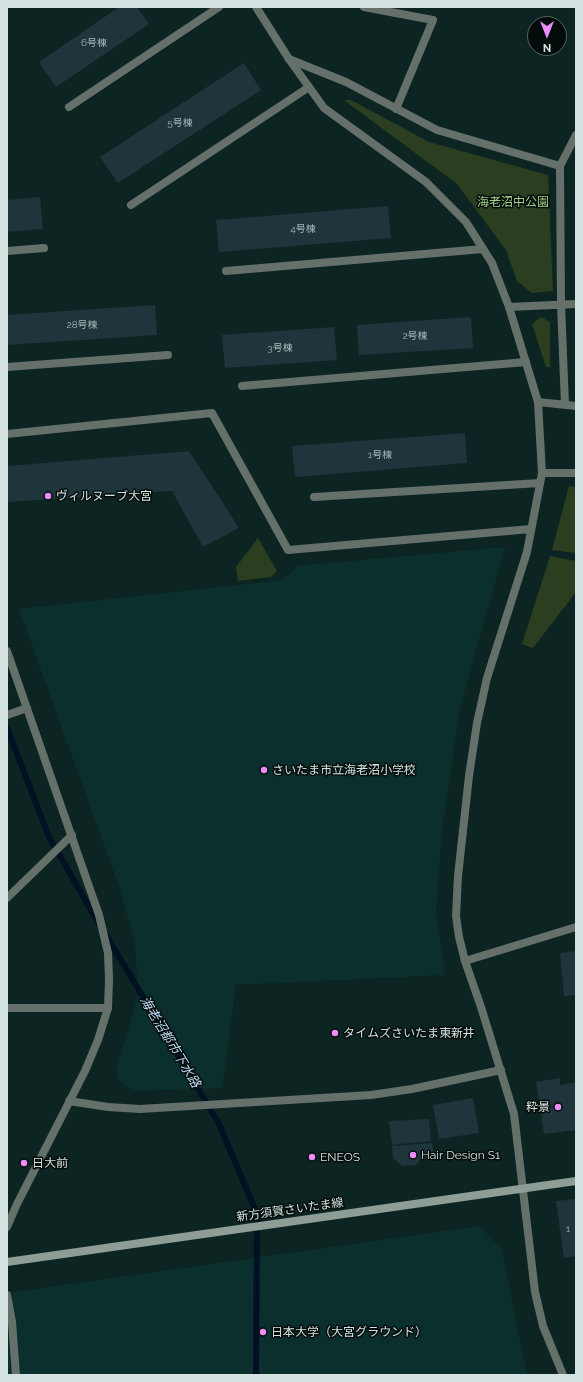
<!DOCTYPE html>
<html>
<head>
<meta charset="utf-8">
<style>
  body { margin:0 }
  #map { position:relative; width:583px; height:1382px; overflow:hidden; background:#0c2523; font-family:Raleway,sans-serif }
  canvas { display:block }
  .frame { position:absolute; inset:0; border:8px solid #d3e2e0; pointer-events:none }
  .north { position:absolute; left:527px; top:16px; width:40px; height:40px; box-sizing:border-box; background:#040c0b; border:1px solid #576260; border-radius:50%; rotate:180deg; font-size:11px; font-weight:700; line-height:16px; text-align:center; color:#d3e2e0 }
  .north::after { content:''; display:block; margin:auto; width:14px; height:18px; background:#ed8cfa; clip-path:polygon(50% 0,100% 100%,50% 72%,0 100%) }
</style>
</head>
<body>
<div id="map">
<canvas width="583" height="1382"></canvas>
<div class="frame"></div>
<div class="north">N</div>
</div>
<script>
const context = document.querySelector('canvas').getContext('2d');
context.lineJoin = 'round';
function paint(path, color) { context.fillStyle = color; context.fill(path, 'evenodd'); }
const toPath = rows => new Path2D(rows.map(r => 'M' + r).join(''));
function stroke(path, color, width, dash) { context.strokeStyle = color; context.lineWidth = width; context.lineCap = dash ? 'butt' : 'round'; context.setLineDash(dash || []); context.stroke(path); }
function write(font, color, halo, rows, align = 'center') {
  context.font = font + ' Raleway,"Noto Sans JP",sans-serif'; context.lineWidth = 3; context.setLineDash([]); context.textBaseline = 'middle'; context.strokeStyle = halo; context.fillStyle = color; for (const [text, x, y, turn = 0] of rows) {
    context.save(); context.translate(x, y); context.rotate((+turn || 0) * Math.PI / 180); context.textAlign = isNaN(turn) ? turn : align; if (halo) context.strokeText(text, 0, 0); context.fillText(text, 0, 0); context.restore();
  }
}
paint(toPath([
  [505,547,460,708,442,831,436,912,445,975,236,985,222,1088,137,1091,127,1087,119,1080,116,1070,130,1024,138,994,135,943,120,889,19,609,283,580,297,566],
  [480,1226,502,1250,526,1371,529,1375,7,1375,7,1293]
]), '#0a2f2d');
paint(toPath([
  [344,100,351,100,429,142,548,175,553,291,532,293,517,281,506,250,457,184],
  [541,317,550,322,550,367,546,367,532,324],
  [569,486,576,487,576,553,552,550],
  [258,538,277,571,271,577,238,581,236,567],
  [550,556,576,561,576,592,533,648,522,644]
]), '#2b3f20');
stroke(toPath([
  [7,728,49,837,99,924],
  [106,935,219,1124,257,1214,256,1375]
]), '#001123', 6);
paint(toPath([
  [119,7,137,7,149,24,56,87,39,62],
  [244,63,261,90,118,183,100,157],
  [40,197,43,229,7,232,7,200],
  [388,206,391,238,219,252,216,220],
  [155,305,157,335,7,345,7,315],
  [471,317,473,348,359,355,357,325],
  [334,327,337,360,225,368,222,335],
  [465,433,467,463,295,477,292,446],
  [189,451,239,528,203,547,172,491,7,502,7,466],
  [576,951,576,995,564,996,560,953],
  [560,1078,560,1085,576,1082,576,1130,544,1134,536,1082],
  [473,1098,479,1133,439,1139,433,1105],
  [429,1119,431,1141,392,1145,389,1121],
  [432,1143,435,1157,421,1159,416,1165,402,1166,393,1158,392,1146],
  [576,1199,576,1256,564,1258,556,1201]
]), '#1d353b');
stroke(toPath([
  [69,107,219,7],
  [131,205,309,87],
  [7,251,44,248],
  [226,271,483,249],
  [7,367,168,355],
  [242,386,526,362],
  [314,497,540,483],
  [12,1322,16,1375]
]), '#66706b', 8);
stroke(toPath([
  [364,7,433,20,396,109],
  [289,59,346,82,437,130,560,166],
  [509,307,576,304],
  [538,402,576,406],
  [565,405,561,303,560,166,576,135],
  [7,434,212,413,288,550,531,529],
  [7,715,27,708],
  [7,898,72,835],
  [465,961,576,927],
  [7,1008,108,1008],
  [69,1101,108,1107,140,1109,371,1095,412,1089,501,1070],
  [7,1295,12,1322]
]), '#66706b', 8);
stroke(toPath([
  [256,7,289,59,324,108,426,182,466,222,492,263,509,307,538,402,542,473,527,552,487,678,477,723,469,776,458,876,456,916,459,937,465,961,481,1007,514,1114,535,1292,543,1326,563,1375],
  [542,473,576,473],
  [7,651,99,915,108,953,109,980,108,1008,98,1040,85,1071,17,1204,7,1227]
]), '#66706b', 8);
stroke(toPath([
  [7,1262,576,1181]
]), '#8e9d95', 8);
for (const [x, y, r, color] of [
  [48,496,4,"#ed8cfa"],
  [264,770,4,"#ed8cfa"],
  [335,1033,4,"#ed8cfa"],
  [558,1107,4,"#ed8cfa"],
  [413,1155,4,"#ed8cfa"],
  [312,1157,4,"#ed8cfa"],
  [24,1163,4,"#ed8cfa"],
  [263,1332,4,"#ed8cfa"]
]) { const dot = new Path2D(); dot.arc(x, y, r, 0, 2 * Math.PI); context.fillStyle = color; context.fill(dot); stroke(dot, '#040c0b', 1.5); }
write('10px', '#a6b7b7', null, [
  ["6号棟",94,43],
  ["5号棟",180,123],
  ["4号棟",303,229],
  ["28号棟",82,325],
  ["2号棟",415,336],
  ["3号棟",280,348],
  ["1号棟",380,455],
  ["1",568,1229]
]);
write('12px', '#a0d187', '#040c0b', [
  ["海老沼中公園",513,202]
]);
write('12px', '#d3e2e0', '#040c0b', [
  ["ヴィルヌーブ大宮",56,496],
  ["さいたま市立海老沼小学校",272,770],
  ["タイムズさいたま東新井",343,1033],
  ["粋景",550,1107,"right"],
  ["Hair Design S1",421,1155],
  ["ENEOS",320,1157],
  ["日大前",32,1163],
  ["日本大学（大宮グラウンド）",271,1332]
], 'left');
write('12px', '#d3e2e0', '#040c0b', [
  ["新方須賀さいたま線",290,1210,-8]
]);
write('italic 13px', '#bfdcf4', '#040c0b', [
  ["海老沼都市下水路",170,1042,59]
]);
</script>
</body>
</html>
